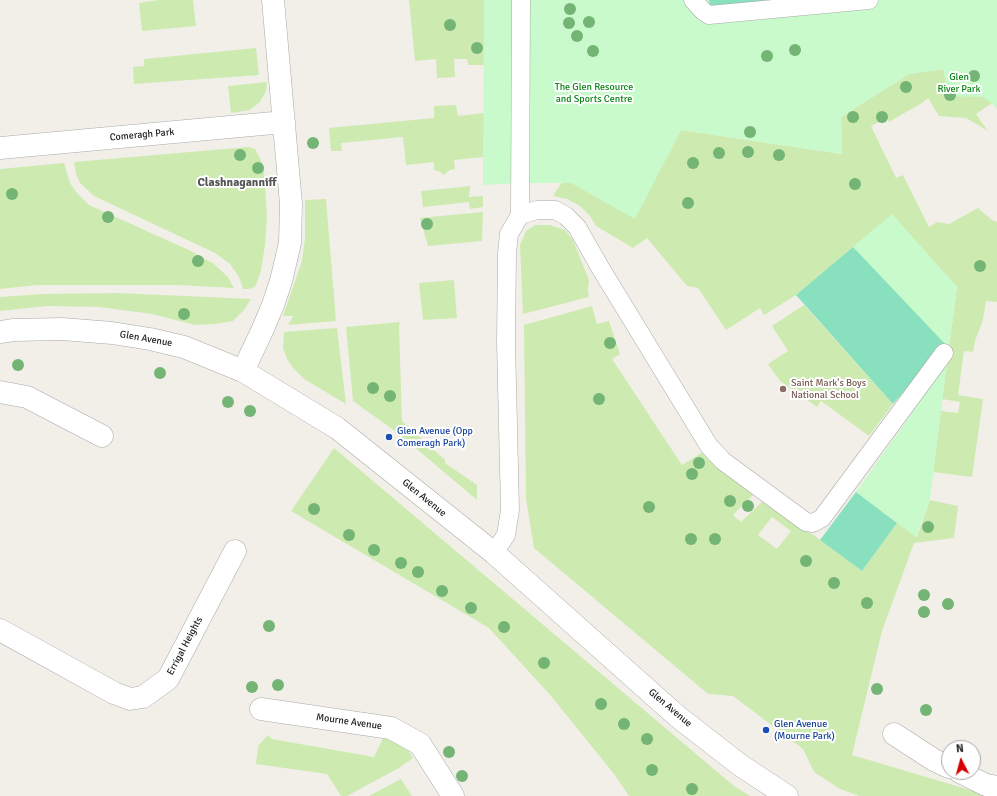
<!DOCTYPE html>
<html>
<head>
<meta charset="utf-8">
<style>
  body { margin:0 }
  #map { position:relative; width:997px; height:796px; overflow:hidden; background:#f2efe9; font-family:Signika,sans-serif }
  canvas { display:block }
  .north { position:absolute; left:941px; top:740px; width:40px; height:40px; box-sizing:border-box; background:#fff; border:1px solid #a7a7a7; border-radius:50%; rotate:354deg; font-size:11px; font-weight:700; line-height:16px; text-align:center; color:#222 }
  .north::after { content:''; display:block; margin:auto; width:14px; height:18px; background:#d40000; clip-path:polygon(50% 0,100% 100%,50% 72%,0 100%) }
</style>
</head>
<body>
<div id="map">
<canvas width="997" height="796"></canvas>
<div class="north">N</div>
</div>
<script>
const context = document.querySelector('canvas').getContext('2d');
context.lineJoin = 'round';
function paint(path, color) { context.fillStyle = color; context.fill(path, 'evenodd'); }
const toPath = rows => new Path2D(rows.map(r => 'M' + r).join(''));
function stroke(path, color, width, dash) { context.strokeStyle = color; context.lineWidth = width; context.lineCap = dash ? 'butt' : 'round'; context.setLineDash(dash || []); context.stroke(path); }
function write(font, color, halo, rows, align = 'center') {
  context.font = font + ' Signika,sans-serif'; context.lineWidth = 4; context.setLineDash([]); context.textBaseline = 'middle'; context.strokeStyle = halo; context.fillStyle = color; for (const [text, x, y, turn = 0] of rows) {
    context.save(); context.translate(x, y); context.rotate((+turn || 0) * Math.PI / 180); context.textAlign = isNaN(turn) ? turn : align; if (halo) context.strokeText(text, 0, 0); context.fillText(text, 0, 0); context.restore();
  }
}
paint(toPath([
  [159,0,193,0,196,26,142,31,139,3],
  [409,0,484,0,484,65,468,65,467,59,454,59,455,77,437,78,436,59,415,61],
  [256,48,259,75,134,84,133,67,144,66,144,59],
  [943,69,997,73,997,109,992,103,976,114,988,131,966,118,939,116,928,98,922,103,889,122,887,118,871,126,896,178,903,175,929,227,937,222,949,224,978,208,992,220,997,222,997,302,986,301,983,320,975,341,973,352,964,351,958,395,983,399,972,477,933,472,941,411,958,413,960,402,942,399,957,287,892,215,796,295,764,315,760,308,726,330,698,288,687,286,647,238,633,248,596,226,590,216,580,206,567,199,553,196,570,170,668,155,681,130,842,154,841,117,909,74],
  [267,82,266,91,260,102,250,110,231,113,228,86],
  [456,105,458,116,484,113,484,157,454,160,455,169,450,170,443,175,441,172,434,170,434,162,406,165,403,137,341,143,342,151,331,151,329,128,434,118,434,106],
  [248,147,255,149,260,158,264,169,267,218,265,245,261,271,255,287,248,289,243,289,239,277,230,264,215,253,94,196,80,183,76,174,74,162],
  [64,163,70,183,77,193,89,205,191,251,214,264,228,277,234,288,178,285,37,285,0,289,0,169],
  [470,186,469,197,483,196,483,207,470,209,469,202,423,207,421,191],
  [326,199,336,321,288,325,293,316,283,316,302,261,305,238,305,200],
  [483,212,482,241,428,246,420,218],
  [535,225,550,225,565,230,573,240,589,280,588,289,589,297,523,314,520,245,526,231],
  [454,280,457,318,423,320,419,283],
  [119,293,251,299,244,310,233,321,215,324,195,325,152,314,99,307,47,306,0,311,0,297,42,294],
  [804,305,893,404,869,436,821,401,817,407,780,381,768,364,788,351,772,326],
  [592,306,597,324,609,321,620,354,612,359,682,465,703,452,714,465,756,492,733,515,741,522,765,499,862,571,897,523,917,537,930,500,958,506,954,538,914,543,882,631,852,755,990,796,859,796,840,789,814,772,803,749,733,696,708,694,534,548,526,499,524,325],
  [772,517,791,531,777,549,758,535],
  [400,322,399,327,402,421,445,460,445,463,477,485,477,500,399,434,353,401,346,327],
  [337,328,346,404,304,379,293,368,287,359,283,348,284,332],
  [334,448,734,786,750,796,629,796,614,774,551,696,489,628,291,511],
  [268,735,272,739,374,757,384,736,400,744,409,751,413,758,399,768,347,796,341,796,327,774,256,764,258,746],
  [401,779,412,796,369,796]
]), '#cdebb0');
paint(toPath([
  [484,0,997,0,997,109,992,103,983,97,948,96,943,69,909,74,841,117,842,154,681,130,635,219,571,183,520,183,483,185],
  [892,214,957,287,949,348,945,344,893,404,796,295],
  [948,355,930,500,916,537,856,492,907,420]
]), '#c8facc');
paint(toPath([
  [709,0,776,0,710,6],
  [853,247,945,344,893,404,796,295],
  [856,492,897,523,862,571,820,540]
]), '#88e0be');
const service = toPath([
  [693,0,703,11,709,15,869,0],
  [520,215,521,0],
  [494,553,506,535,510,510,506,342,507,253,509,234,520,215,537,210,555,210,566,216,577,227,601,269,709,446,723,461,806,522,813,523,822,518,944,353]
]);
const minor = toPath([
  [0,148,284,122],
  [243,371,262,331,273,305,281,281,290,243,291,204,273,0],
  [0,392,27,397,102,436],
  [0,630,114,693,130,699,143,697,168,679,235,551],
  [261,709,391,728,420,744,453,796],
  [894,734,934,760,949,767],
  [960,772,986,785,997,787]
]);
const tertiary = toPath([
  [0,332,14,330,62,329,112,333,150,339,184,347,243,371,337,428,494,553,677,716,740,765,787,796]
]);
stroke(service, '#a9a9a9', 19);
stroke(minor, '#a9a9a9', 23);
stroke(tertiary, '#a9a9a9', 23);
stroke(service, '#fff', 18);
stroke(minor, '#fff', 22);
stroke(tertiary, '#fff', 22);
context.fillStyle = '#74b475';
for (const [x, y] of [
  [570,9],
  [589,22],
  [569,23],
  [450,25],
  [577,36],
  [477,48],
  [795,50],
  [593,51],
  [767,56],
  [974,76],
  [906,87],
  [950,95],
  [853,117],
  [882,117],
  [750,132],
  [313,143],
  [748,152],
  [719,153],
  [240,155],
  [779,155],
  [693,163],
  [258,168],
  [855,184],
  [12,194],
  [688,203],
  [108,217],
  [427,224],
  [198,261],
  [980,266],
  [184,314],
  [610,343],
  [18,365],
  [160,373],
  [373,388],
  [390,396],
  [599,399],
  [228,402],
  [250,411],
  [699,463],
  [692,474],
  [730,501],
  [748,506],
  [649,507],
  [314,509],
  [928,527],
  [349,535],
  [691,539],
  [715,539],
  [374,550],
  [806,561],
  [401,563],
  [418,572],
  [834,583],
  [442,591],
  [924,595],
  [867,603],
  [948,604],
  [471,608],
  [924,612],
  [269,626],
  [504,627],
  [544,663],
  [278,685],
  [252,687],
  [877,689],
  [601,704],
  [926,710],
  [624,724],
  [647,739],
  [449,752],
  [652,770],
  [462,776],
  [692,789]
]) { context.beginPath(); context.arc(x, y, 6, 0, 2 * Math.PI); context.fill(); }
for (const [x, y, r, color] of [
  [783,389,4,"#8d6e63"],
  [389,437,4,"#1a4fb4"],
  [766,730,4,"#1a4fb4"]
]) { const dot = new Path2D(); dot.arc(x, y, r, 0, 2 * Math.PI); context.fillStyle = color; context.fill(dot); stroke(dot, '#fff', 1.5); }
write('10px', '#0c8416', '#fff', [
  ["Glen",959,77],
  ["River Park",959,89],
  ["The Glen Resource",594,87],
  ["and Sports Centre",594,99]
]);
write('10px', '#222', '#fff', [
  ["Comeragh Park",142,135,-5],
  ["Glen Avenue",146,339,10],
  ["Glen Avenue",424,498,39],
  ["Errigal Heights",185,646,-62],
  ["Glen Avenue",670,708,40],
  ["Mourne Avenue",349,722,8]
]);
write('10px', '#785e54', '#fff', [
  ["Saint Mark's Boys",791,383],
  ["National School",791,395]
], 'left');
write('10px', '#164399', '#fff', [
  ["Glen Avenue (Opp",397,431],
  ["Comeragh Park)",397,443],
  ["Glen Avenue",774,724],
  ["(Mourne Park)",774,736]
], 'left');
write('bold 12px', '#555', '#fff', [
  ["Clashnaganniff",237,183]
]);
</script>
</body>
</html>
